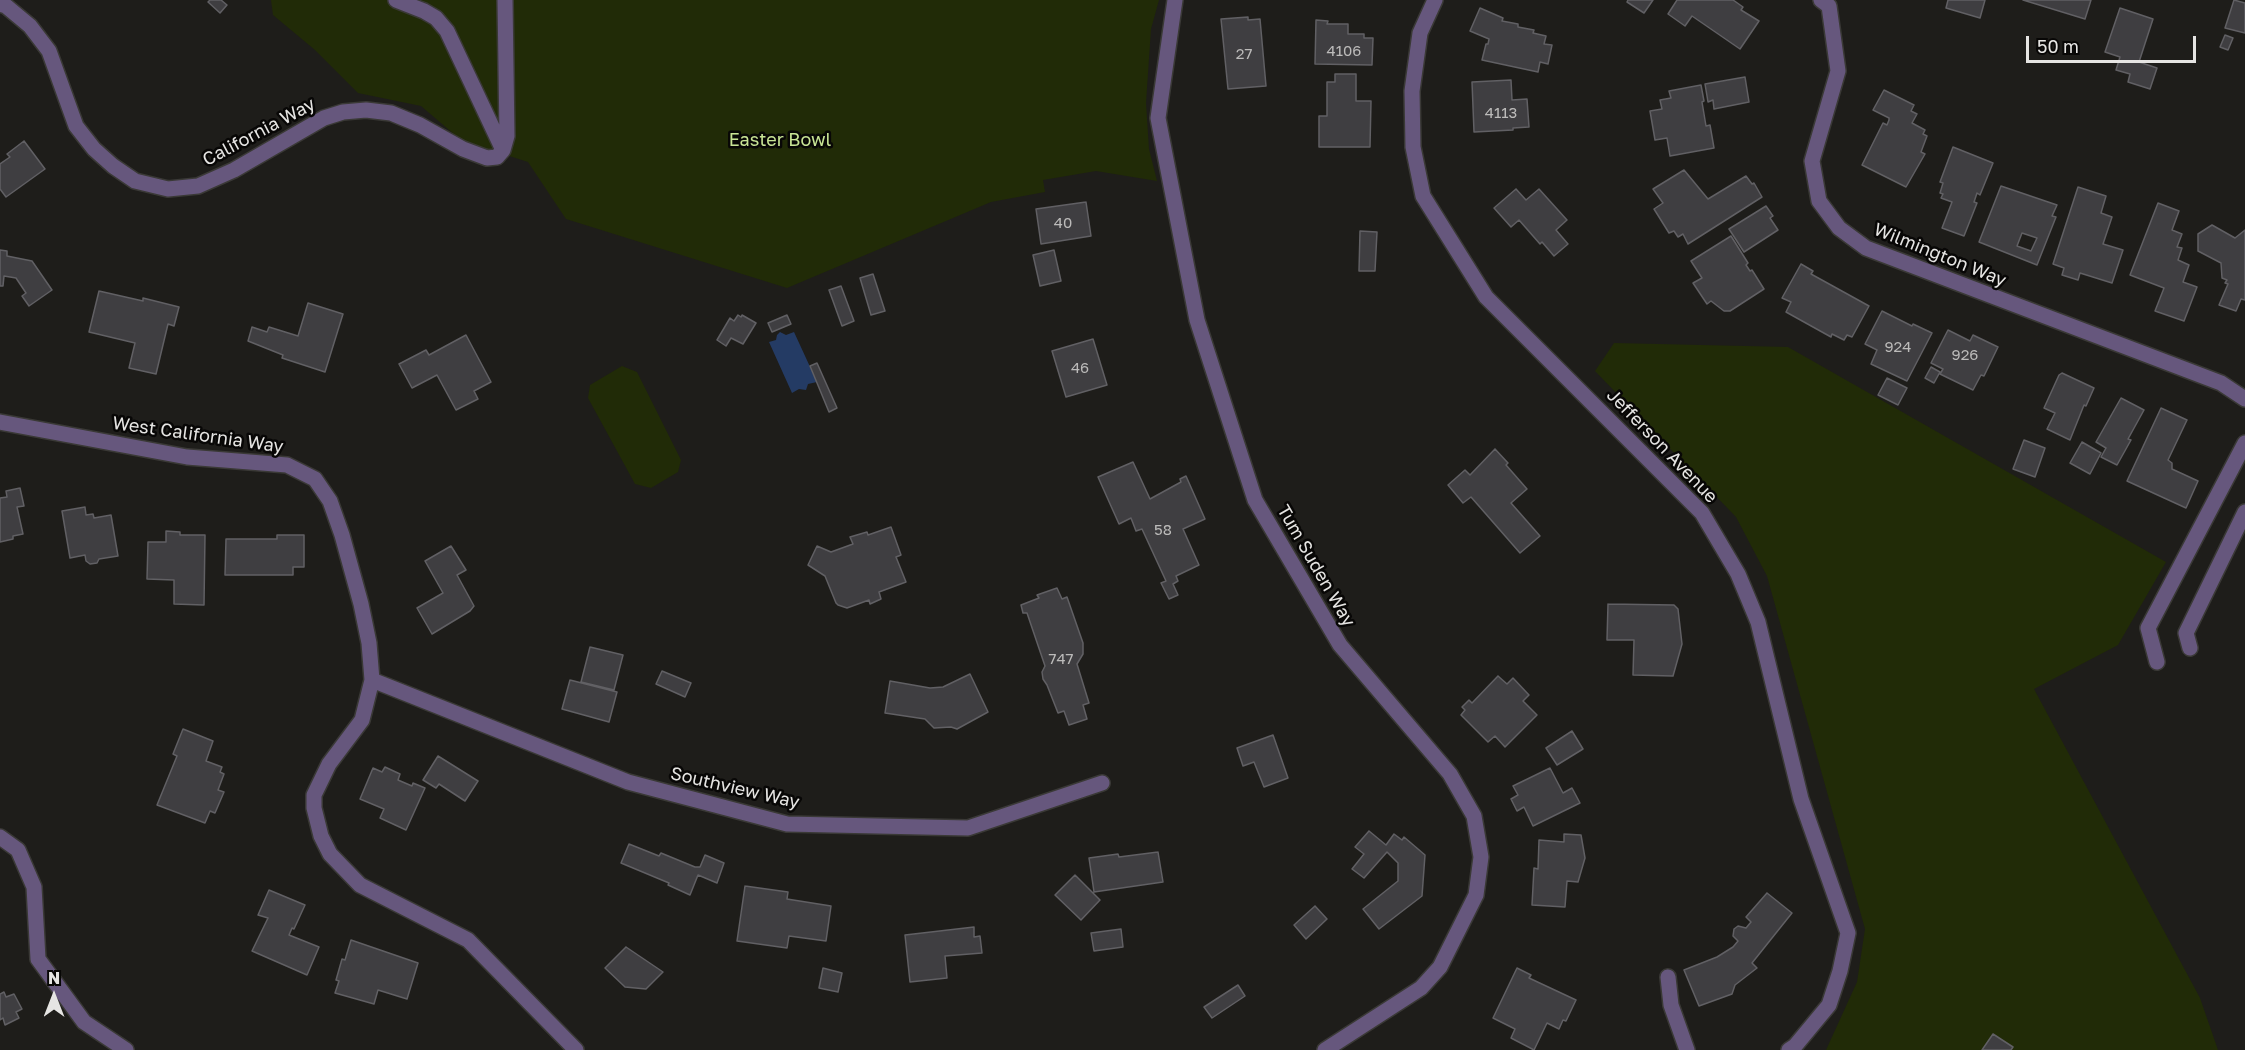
<!DOCTYPE html>
<html>
<head>
<meta charset="utf-8">
<style>
  body { margin:0 }
  #map { position:relative; width:2245px; height:1050px; overflow:hidden; background:#1e1d1a; font-family:"Golos Text",sans-serif }
  canvas { display:block }
  .north { position:absolute; left:24px; top:966px; width:60px; height:60px; -webkit-text-stroke:4px #080706; paint-order:stroke; rotate:0deg; font-size:16px; font-weight:700; line-height:24px; text-align:center; color:#e6e5e3 }
  .north::after { content:''; display:block; margin:auto; width:21px; height:27px; background:#e6e5e3; clip-path:polygon(50% 0,100% 100%,50% 72%,0 100%) }
  .scale { position:absolute; left:2026px; top:36px; width:170px; height:27px; box-sizing:border-box; border:3px solid #e6e5e3; border-top:0; padding-left:8px; font-size:18px; line-height:21px; white-space:nowrap; color:#e6e5e3; -webkit-text-stroke:4px #080706; paint-order:stroke }
</style>
</head>
<body>
<div id="map">
<canvas width="2245" height="1050"></canvas>
<div class="north">N</div>
<div class="scale">50 m</div>
</div>
<script>
const context = document.querySelector('canvas').getContext('2d');
context.lineJoin = 'round';
function paint(path, color) { context.fillStyle = color; context.fill(path, 'evenodd'); }
const toPath = rows => new Path2D(rows.map(r => 'M' + r).join(''));
function stroke(path, color, width, dash) { context.strokeStyle = color; context.lineWidth = width; context.lineCap = dash ? 'butt' : 'round'; context.setLineDash(dash || []); context.stroke(path); }
function write(font, color, halo, rows, align = 'center') {
  context.font = font + ' "Golos Text",sans-serif'; context.lineWidth = 5; context.setLineDash([]); context.textBaseline = 'middle'; context.strokeStyle = halo; context.fillStyle = color; for (const [text, x, y, turn = 0] of rows) {
    context.save(); context.translate(x, y); context.rotate((+turn || 0) * Math.PI / 180); context.textAlign = isNaN(turn) ? turn : align; if (halo) context.strokeText(text, 0, 0); context.fillText(text, 0, 0); context.restore();
  }
}
paint(toPath([
  [271,0,1159,0,1151,29,1146,103,1149,149,1157,181,1096,171,1043,180,1045,192,991,202,787,288,566,219,528,162,462,141,421,106,358,93,315,50,273,15],
  [1614,343,1788,347,2166,562,2118,645,2034,689,2200,998,2218,1050,1826,1050,1857,982,1865,929,1767,576,1736,517,1595,371],
  [622,366,637,372,681,460,678,472,651,488,635,484,588,398,590,385]
]), '#212b07');
paint(toPath([
  [780,332,786,335,794,332,817,382,808,384,806,390,799,389,792,393,769,342,776,340,777,335]
]), '#243b64');
const building = toPath([
  [210,0,221,0,227,5,220,13,208,2,210,0],
  [1628,0,1653,0,1644,13,1627,2,1628,0],
  [1677,0,1733,0,1743,7,1741,10,1759,21,1740,49,1692,16,1685,26,1668,14,1677,0],
  [1948,0,1985,0,1980,18,1946,8,1948,0],
  [2023,0,2091,0,2085,19,2023,0],
  [2234,0,2245,3,2245,33,2225,28,2234,0],
  [1480,8,1503,18,1502,21,1518,24,1518,27,1534,30,1533,33,1546,36,1544,44,1552,45,1548,64,1540,62,1538,72,1482,60,1486,44,1488,44,1489,39,1470,31,1480,8],
  [2120,8,2153,19,2139,62,2157,68,2150,89,2128,82,2130,74,2116,70,2120,57,2105,52,2120,8],
  [1248,17,1248,20,1260,19,1266,86,1228,89,1221,19,1248,17],
  [1316,20,1328,21,1327,24,1348,24,1348,34,1364,34,1364,38,1373,38,1372,65,1315,64,1316,20],
  [2225,35,2233,38,2228,50,2220,47,2225,35],
  [1335,74,1356,74,1356,101,1371,101,1370,147,1319,147,1319,116,1327,116,1327,82,1335,82,1335,74],
  [1745,77,1749,102,1714,109,1713,100,1708,102,1705,84,1745,77],
  [1511,80,1512,100,1527,99,1529,127,1513,128,1513,130,1474,132,1472,82,1511,80],
  [1701,85,1704,101,1702,102,1706,126,1710,125,1714,148,1670,156,1667,138,1655,140,1650,111,1662,109,1660,100,1671,98,1669,91,1701,85],
  [1884,90,1914,105,1911,111,1917,114,1912,123,1925,130,1923,134,1927,136,1921,152,1925,154,1906,187,1862,165,1883,123,1887,125,1889,120,1889,118,1873,110,1884,90],
  [24,141,45,169,6,197,0,189,0,164,10,157,7,154,24,141],
  [1953,147,1993,163,1980,195,1977,193,1974,202,1977,203,1964,236,1942,228,1952,202,1941,198,1943,194,1940,193,1943,183,1940,182,1953,147],
  [1684,170,1708,199,1746,176,1752,184,1754,183,1762,197,1688,244,1683,234,1678,237,1674,231,1669,233,1654,209,1663,203,1653,189,1684,170],
  [2001,186,2057,205,2052,216,2056,217,2037,265,1979,242,2001,186],
  [2022,233,2037,238,2031,251,2017,246,2022,233],
  [2078,187,2106,196,2101,213,2112,217,2103,244,2123,250,2112,283,2080,273,2078,280,2062,275,2064,268,2053,264,2078,187],
  [1516,189,1526,200,1539,189,1567,220,1556,230,1568,244,1554,256,1542,242,1540,244,1519,220,1511,227,1494,208,1516,189],
  [1086,202,1091,236,1041,244,1036,209,1086,202],
  [2158,203,2179,211,2172,230,2182,234,2177,247,2182,248,2178,260,2189,265,2183,282,2197,287,2184,321,2155,311,2164,288,2130,275,2158,203],
  [1766,206,1773,216,1770,218,1778,230,1744,252,1729,229,1766,206],
  [2212,225,2235,238,2245,230,2245,300,2241,299,2236,311,2219,305,2228,284,2225,283,2227,280,2222,278,2221,263,2198,251,2198,234,2212,225],
  [1360,231,1377,232,1375,271,1359,271,1360,231],
  [1731,236,1748,263,1746,265,1750,271,1752,270,1764,289,1730,311,1724,311,1711,301,1707,304,1693,283,1702,278,1691,261,1731,236],
  [0,250,7,251,7,256,32,261,52,290,29,306,22,296,26,293,16,278,4,276,3,286,0,286,0,250],
  [1054,250,1061,281,1040,286,1033,255,1054,250],
  [1801,264,1813,271,1811,274,1869,306,1852,337,1847,335,1844,340,1832,334,1831,337,1786,312,1791,302,1782,298,1801,264],
  [873,274,885,311,871,315,860,278,873,274],
  [841,286,854,321,842,326,829,290,841,286],
  [99,291,143,301,143,298,179,307,174,326,168,324,156,374,129,368,135,343,89,332,99,291],
  [308,303,343,314,325,372,282,358,283,355,248,341,252,327,267,332,269,327,298,336,308,303],
  [1882,311,1912,326,1913,324,1932,333,1907,381,1871,364,1877,350,1865,344,1882,311],
  [738,315,741,317,742,315,756,323,743,344,731,338,726,346,717,340,730,318,734,321,738,315],
  [787,315,791,324,772,332,768,323,787,315],
  [1948,330,1970,341,1973,335,1998,347,1984,376,1981,375,1973,390,1940,374,1943,369,1931,363,1948,330],
  [466,335,491,382,474,391,478,399,456,410,437,375,412,388,399,364,426,350,429,355,466,335],
  [1093,339,1107,385,1066,397,1052,351,1093,339],
  [817,363,837,408,829,412,810,366,817,363],
  [1931,367,1940,372,1934,383,1925,378,1931,367],
  [2062,373,2094,388,2086,406,2084,405,2070,440,2047,429,2055,413,2044,408,2059,375,2062,373],
  [1887,378,1907,388,1898,405,1878,395,1887,378],
  [2121,398,2144,410,2128,439,2131,440,2117,465,2101,457,2106,448,2096,442,2121,398],
  [2161,408,2187,420,2168,460,2172,463,2172,469,2198,481,2186,508,2127,481,2161,408],
  [2024,440,2045,448,2035,477,2013,469,2024,440],
  [2082,442,2101,453,2090,474,2070,463,2082,442],
  [1495,449,1508,463,1506,465,1527,489,1511,503,1540,536,1520,553,1471,497,1463,503,1448,485,1465,470,1470,475,1495,449],
  [1133,462,1150,499,1181,482,1180,479,1186,476,1205,519,1183,529,1199,565,1176,576,1178,581,1173,584,1178,595,1169,599,1161,583,1166,581,1142,529,1136,531,1131,518,1119,524,1098,477,1133,462],
  [20,488,24,506,17,507,23,534,13,536,13,539,0,542,0,498,7,497,6,491,20,488],
  [85,507,86,515,93,514,94,518,111,515,118,556,99,559,97,563,90,564,86,561,85,555,70,558,62,511,85,507],
  [891,527,901,555,896,557,906,582,879,592,881,599,870,604,869,600,847,608,838,605,836,603,825,576,808,565,817,546,831,552,853,544,850,537,867,532,868,535,891,527],
  [166,531,180,532,180,535,205,535,204,605,174,604,174,580,147,579,148,542,166,542,166,531],
  [277,535,304,535,304,567,293,567,293,575,225,575,226,539,277,539,277,535],
  [451,546,466,570,457,575,474,606,470,611,432,634,417,608,443,593,425,561,451,546],
  [1057,588,1062,599,1067,597,1083,643,1083,654,1077,664,1089,703,1083,705,1087,719,1069,725,1064,711,1058,713,1047,685,1043,679,1042,672,1045,666,1027,613,1023,613,1021,605,1039,598,1037,595,1057,588],
  [1608,604,1674,605,1678,609,1682,644,1673,676,1633,675,1634,640,1607,640,1608,604],
  [590,647,623,655,614,690,581,682,590,647],
  [662,671,691,683,685,697,656,684,662,671],
  [970,674,988,712,957,729,951,727,934,728,925,719,885,713,890,681,930,688,943,687,970,674],
  [1498,676,1507,684,1513,678,1529,695,1523,701,1537,715,1505,747,1495,736,1488,742,1461,715,1465,710,1462,707,1469,700,1472,703,1498,676],
  [570,680,617,692,609,722,562,709,570,680],
  [183,729,213,741,206,761,222,767,220,772,224,774,218,790,224,792,215,813,210,811,205,823,157,805,177,756,173,754,183,729],
  [1572,731,1583,749,1557,765,1546,748,1572,731],
  [1273,735,1288,778,1264,787,1254,762,1243,766,1237,748,1273,735],
  [438,756,478,781,465,801,439,784,436,788,423,780,438,756],
  [385,767,400,774,398,780,412,786,413,783,425,788,406,830,380,818,384,809,360,799,373,768,382,772,385,767],
  [1550,768,1563,793,1572,788,1580,803,1533,826,1524,807,1517,811,1511,799,1518,795,1513,786,1550,768],
  [1369,831,1386,845,1394,834,1402,840,1404,837,1425,855,1422,896,1379,929,1363,909,1398,881,1398,863,1387,852,1364,878,1352,869,1364,854,1355,847,1369,831],
  [1564,834,1581,835,1585,858,1578,882,1567,881,1565,907,1532,905,1534,868,1538,869,1539,840,1564,842,1564,834],
  [629,844,659,856,661,853,695,867,700,867,705,855,724,863,717,883,698,875,690,895,668,885,669,883,621,863,629,844],
  [1158,852,1163,882,1094,892,1089,858,1118,854,1119,857,1158,852],
  [1075,875,1100,900,1081,920,1055,895,1075,875],
  [745,886,788,892,787,899,831,906,826,941,789,936,787,948,737,941,745,886],
  [269,890,305,905,294,929,292,928,289,935,319,947,307,975,252,951,268,918,258,915,269,890],
  [1767,893,1792,913,1752,963,1757,968,1735,985,1732,994,1699,1006,1684,970,1717,957,1733,947,1738,941,1733,936,1734,929,1738,926,1746,928,1751,922,1746,917,1767,893],
  [1315,906,1327,919,1306,939,1294,925,1315,906],
  [974,927,974,937,980,936,982,953,945,956,947,978,910,982,905,935,974,927],
  [1121,929,1123,947,1094,951,1091,933,1121,929],
  [351,940,418,963,407,999,378,990,374,1004,335,993,339,981,336,980,342,959,345,960,351,940],
  [626,947,663,972,646,989,625,987,605,968,626,947],
  [823,968,842,973,838,992,819,988,823,968],
  [1517,968,1531,975,1529,978,1576,1000,1566,1021,1563,1020,1559,1029,1547,1023,1534,1050,1511,1038,1515,1029,1493,1018,1517,968],
  [1238,985,1245,996,1212,1018,1204,1007,1238,985],
  [4,992,6,997,14,994,22,1009,16,1012,19,1018,5,1025,3,1018,0,1020,0,994,4,992],
  [1993,1034,2013,1047,2011,1050,1982,1050,1993,1034]
]);
paint(building, '#3f3e41');
stroke(building, '#616064', 1.5);
const minor = toPath([
  [396,0,424,11,436,18,447,31,503,150],
  [1175,0,1158,118,1197,320,1255,500,1340,645,1450,774,1474,816,1481,857,1476,895,1440,967,1421,988,1325,1050],
  [1435,0,1420,33,1412,91,1413,147,1423,196,1486,297,1702,513,1738,574,1758,622,1801,799,1848,933,1840,971,1829,1005,1795,1046,1789,1050],
  [1821,0,1829,6,1838,71,1812,161,1819,201,1839,228,1866,248,2221,383,2245,399],
  [0,4,6,6,30,26,49,51,76,126,94,149,113,166,135,181,168,189,198,186,234,170,324,118,343,112,366,110,391,113,420,125,463,149,487,158,497,157,503,150,507,136,505,0],
  [0,422,187,457,287,465,315,479,330,501,342,535,361,604,369,643,372,680,362,720,329,764,314,795,314,808,321,836,330,854,360,885,468,940,576,1050],
  [2190,648,2186,633,2245,512],
  [2157,662,2148,628,2245,443],
  [372,680,628,782,787,824,968,828,1102,783],
  [0,837,18,850,34,887,38,959,84,1022,126,1050],
  [1668,977,1671,1005,1687,1050]
]);
stroke(minor, '#3a3936', 18);
stroke(minor, '#66577d', 15);
write('15px', '#bcbbba', null, [
  ["4106",1344,51],
  ["27",1244,54],
  ["4113",1501,113],
  ["40",1063,223],
  ["924",1898,347],
  ["926",1965,355],
  ["46",1080,368],
  ["58",1163,530],
  ["747",1061,659]
]);
write('18px', '#e6e5e3', '#080706', [
  ["California Way",259,132,-28],
  ["Wilmington Way",1940,255,22],
  ["West California Way",198,435,8],
  ["Jefferson Avenue",1662,446,46],
  ["Tum Suden Way",1316,566,60],
  ["Southview Way",735,788,13]
]);
write('18px', '#c8e495', '#080706', [
  ["Easter Bowl",780,140]
]);
</script>
</body>
</html>
